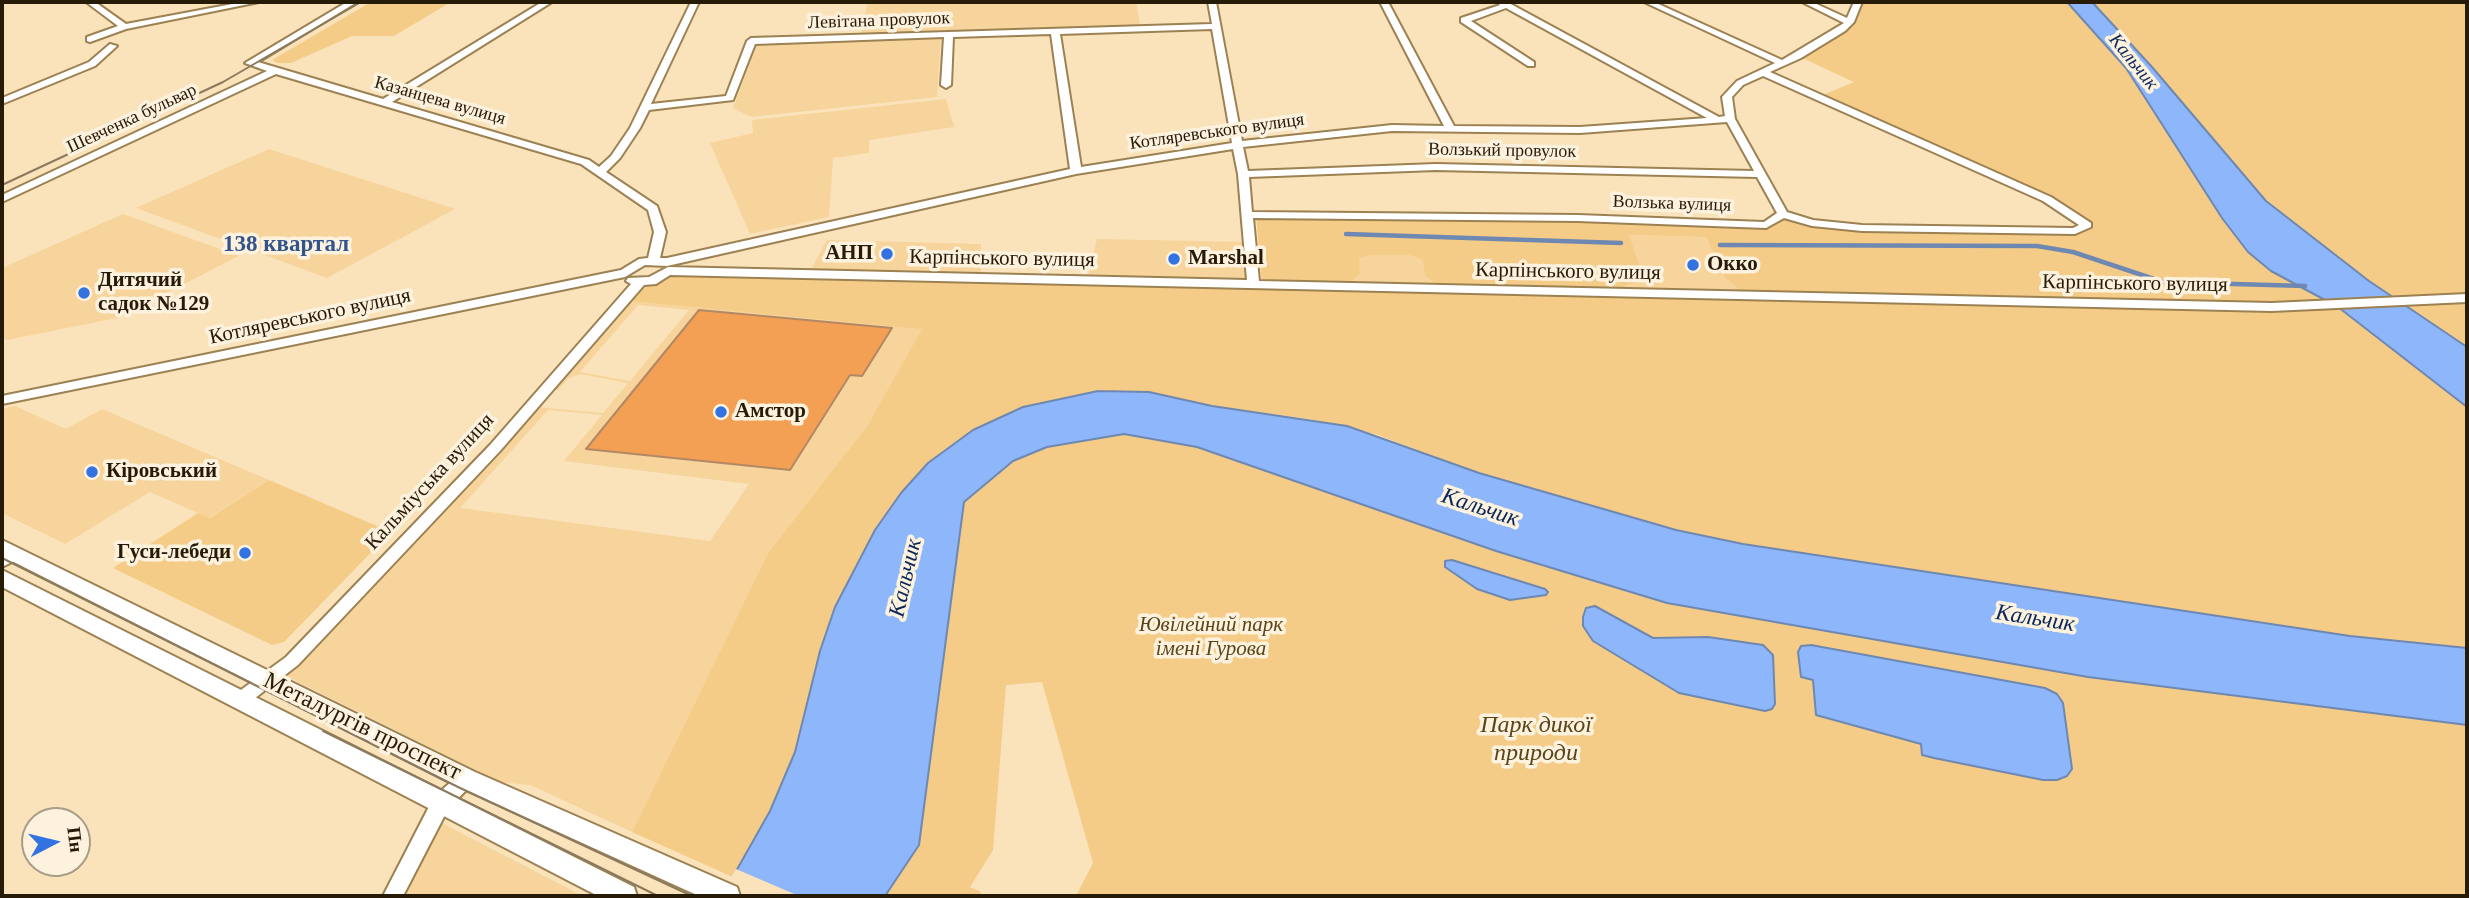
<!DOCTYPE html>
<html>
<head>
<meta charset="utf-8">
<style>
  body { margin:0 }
  #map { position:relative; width:2469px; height:898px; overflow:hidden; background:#fae3bb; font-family:Georgia,serif }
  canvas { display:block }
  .frame { position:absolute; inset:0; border:4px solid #261b07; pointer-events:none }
  .north { position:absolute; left:21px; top:807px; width:70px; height:70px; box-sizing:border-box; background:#fdf2de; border:2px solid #a79c88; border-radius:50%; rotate:83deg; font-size:19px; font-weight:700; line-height:28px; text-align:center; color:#261b07 }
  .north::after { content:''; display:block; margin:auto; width:24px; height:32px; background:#3373e1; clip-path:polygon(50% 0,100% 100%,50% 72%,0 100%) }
</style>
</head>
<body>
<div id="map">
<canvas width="2469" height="898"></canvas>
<div class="frame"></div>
<div class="north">Пн</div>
</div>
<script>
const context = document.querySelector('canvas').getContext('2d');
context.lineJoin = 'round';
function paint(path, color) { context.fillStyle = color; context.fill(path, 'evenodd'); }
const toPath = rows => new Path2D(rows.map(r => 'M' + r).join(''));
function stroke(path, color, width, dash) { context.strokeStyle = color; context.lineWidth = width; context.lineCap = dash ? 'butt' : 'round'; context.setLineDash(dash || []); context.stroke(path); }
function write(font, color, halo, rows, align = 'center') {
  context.font = font + ' Georgia,serif'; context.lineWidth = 7; context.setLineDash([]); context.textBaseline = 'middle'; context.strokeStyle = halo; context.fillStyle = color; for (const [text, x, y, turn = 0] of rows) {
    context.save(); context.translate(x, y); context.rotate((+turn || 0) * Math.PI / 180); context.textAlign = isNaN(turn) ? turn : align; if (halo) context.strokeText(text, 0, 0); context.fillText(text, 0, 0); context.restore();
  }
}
paint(toPath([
  [854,2,1136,2,1140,25,861,34,867,4,853,4],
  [941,37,937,97,751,117,733,108,757,44],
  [946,99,954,127,869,140,869,153,833,158,829,217,750,234,710,143,753,133,752,120],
  [269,149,455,209,327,278,136,208],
  [123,214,239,256,117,318,7,340,2,337,2,268],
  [1628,235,1706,237,1725,278,1743,292,1619,289],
  [1097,239,1248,242,1250,281,1088,277],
  [827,240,981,244,981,275,810,271],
  [1371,255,1409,255,1423,260,1437,285,1350,283,1360,274,1359,258],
  [629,301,923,328,867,426,768,553,632,832,530,785,499,782,284,675,537,407,603,413,628,383,580,374,569,378,558,390,552,390],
  [638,305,689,310,630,381,580,372],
  [548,410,602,415,564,461,749,484,710,541,460,508],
  [15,406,66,429,102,409,269,480,209,518,150,492,65,544,2,513,2,409],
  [436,820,583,896,397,896]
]), '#f6d49b');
paint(toPath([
  [371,2,451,2,394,36,352,36,291,63,277,63,272,60],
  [1858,2,2067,2,2126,68,2222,218,2271,271,2329,302,2269,304,1743,292,1725,278,1706,237,1629,235,1643,277,1619,289,1437,285,1425,275,1423,260,1409,255,1371,255,1359,258,1360,274,1350,283,1262,282,1256,215,1578,218,1766,225,1783,214,1836,226,2084,229,2079,217,1818,97,1854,82,1798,56,1850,21],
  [2092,2,2467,2,2467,298,2393,298,2308,236,2266,201,2152,67],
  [673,274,2338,307,2467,407,2467,648,2350,636,1743,544,1676,530,1479,473,1378,435,1309,419,1212,406,1149,392,1098,391,1023,407,973,430,928,463,901,493,875,530,835,607,820,651,795,752,770,811,735,878,632,832,768,553,867,426,922,329,629,301,642,286,660,282],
  [2467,302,2467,347,2402,305],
  [1124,434,1197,447,2088,677,2467,725,2467,896,1076,896,1093,863,1042,682,1006,685,993,850,970,887,981,892,979,896,885,896,919,844,964,502,1013,461,1047,447],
  [269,480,391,532,284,642,272,645,113,568,198,513,210,518]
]), '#f4cc87');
const water = toPath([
  [2067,2,2092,2,2152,67,2266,201,2369,281,2467,347,2467,407,2338,307,2271,271,2248,252,2222,218,2126,68,2067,2],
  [1098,391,1149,392,1212,406,1347,426,1479,473,1676,530,1743,544,2350,636,2467,648,2467,725,2088,677,1667,603,1496,551,1197,447,1124,434,1047,447,1013,461,964,502,919,845,885,896,722,896,770,811,795,752,820,651,835,607,875,530,901,493,928,463,973,430,1023,407,1098,391],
  [1452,560,1545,589,1548,592,1546,595,1510,600,1477,589,1445,567,1445,561,1452,560],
  [1595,606,1653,638,1708,637,1763,645,1773,655,1775,704,1772,709,1765,711,1679,693,1593,641,1583,626,1583,617,1586,608,1595,606],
  [1811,645,2045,688,2057,694,2063,703,2072,769,2067,776,2057,780,2043,780,1934,758,1922,755,1921,744,1816,715,1813,680,1801,677,1798,652,1801,646,1811,645]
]);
paint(water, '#8eb6fa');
stroke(water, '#6f88b1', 2);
paint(toPath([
  [736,869,799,896,719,896]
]), '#fae3bb');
stroke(toPath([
  [1346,234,1621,243],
  [1720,245,2037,246,2073,252,2163,282,2305,286]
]), '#6f88b1', 4.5);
const building = toPath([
  [699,310,892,328,862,376,850,375,790,470,586,449,699,310]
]);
paint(building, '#f3a055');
stroke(building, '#b38864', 2);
const minor = toPath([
  [86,2,95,2,126,24,243,2,259,2,126,29,90,42,87,41,87,37,118,26,86,2],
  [347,2,357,2,258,62,383,99,542,2,552,2,392,102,589,160,599,167,611,156,630,128,691,2,699,2,651,104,726,96,747,41,751,38,1212,24,1208,2,1216,2,1242,141,1392,125,1444,126,1380,2,1388,2,1454,126,1580,127,1707,118,1506,8,1471,21,1534,62,1534,66,1528,66,1461,22,1461,18,1500,5,1497,2,1507,2,1719,117,1725,116,1722,97,1737,81,1775,63,1644,2,1654,2,1782,60,1844,23,1802,2,1812,2,1847,18,1854,2,1862,2,1854,22,1845,31,1801,58,1770,72,2051,197,2091,223,2091,227,2075,234,1862,231,1812,226,1784,218,1766,228,1578,221,1253,218,1259,281,2272,303,2467,294,2467,302,2272,311,670,275,656,284,644,285,500,451,298,665,246,705,240,707,234,705,231,700,234,695,286,657,490,445,631,284,626,281,628,278,649,277,668,267,1247,280,1238,174,1233,149,1076,174,667,266,645,265,625,277,2,404,2,396,621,270,639,259,648,258,654,232,648,210,581,164,276,74,2,202,2,195,267,71,245,63,347,2],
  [1212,29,1232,143,1081,167,1060,34,1212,29],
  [1051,34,1070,169,667,258,660,258,666,232,657,206,606,172,620,158,640,128,649,110,733,100,755,44,944,37,941,85,946,88,951,85,953,37,1051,34],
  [1763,76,2043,201,2079,225,2073,228,1862,225,1813,220,1787,212,1735,119,1732,97,1743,85,1763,76],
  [1727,122,1754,171,1436,164,1248,171,1243,147,1392,131,1580,133,1727,122],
  [1436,170,1757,177,1777,213,1764,222,1578,215,1252,212,1249,177,1436,170],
  [110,44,117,46,95,66,2,104,2,98,89,62,110,44],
  [15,549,20,550,23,554,20,558,2,567,2,555,15,549],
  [466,771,472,774,475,779,472,784,448,809,403,896,383,896,434,797,460,774,466,771]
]);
const major = toPath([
  [2,540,475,772,737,887,740,896,699,896,457,786,2,556,2,540],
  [2,570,634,887,637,896,598,896,2,587,2,570]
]);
stroke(minor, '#9c8152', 4);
stroke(major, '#9c8152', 4);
paint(minor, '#fff');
paint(major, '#fff');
stroke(toPath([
  [2,185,223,82,361,2],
  [2,558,458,787,692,896],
  [323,731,658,896]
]), '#8b7a5d', 2);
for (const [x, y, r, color] of [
  [887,254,7,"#3373e1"],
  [1174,259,7,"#3373e1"],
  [1693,265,7,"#3373e1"],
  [84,293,7,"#3373e1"],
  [721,412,7,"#3373e1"],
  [92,472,7,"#3373e1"],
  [245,553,7,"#3373e1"]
]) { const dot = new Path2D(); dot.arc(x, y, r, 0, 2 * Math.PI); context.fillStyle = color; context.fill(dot); stroke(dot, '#fdf2de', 2.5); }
write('18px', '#261b07', '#fdf2de', [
  ["Левітана провулок",879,21,-2],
  ["Казанцева вулиця",440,101,16],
  ["Шевченка бульвар",132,119,-25],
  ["Котляревського вулиця",1217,132,-8],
  ["Волзький провулок",1502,151,1],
  ["Волзька вулиця",1672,204,2]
]);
write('italic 19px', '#09275a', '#fdf2de', [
  ["Кальчик",2133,62,51]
]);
write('bold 21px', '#261b07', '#fdf2de', [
  ["АНП",873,254,"right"],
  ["Marshal",1188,259],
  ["Окко",1707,265],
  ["Дитячий",98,281],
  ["садок №129",98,305],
  ["Амстор",735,412],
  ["Кіровський",106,472],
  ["Гуси-лебеди",231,553,"right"]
], 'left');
write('21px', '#261b07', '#fdf2de', [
  ["Карпінського вулиця",1002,259,1],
  ["Карпінського вулиця",1568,272,1],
  ["Карпінського вулиця",2135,284,1],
  ["Котляревського вулиця",310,317,-12],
  ["Кальміуська вулиця",430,482,-47]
]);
write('italic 21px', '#5a441a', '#fdf2de', [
  ["Ювілейний парк",1211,625],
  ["імені Гурова",1211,649]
]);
write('bold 23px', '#32538b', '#fdf2de', [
  ["138 квартал",286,245]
]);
write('italic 23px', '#09275a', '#fdf2de', [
  ["Кальчик",1480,508,18],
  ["Кальчик",906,578,-77],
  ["Кальчик",2035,619,9]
]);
write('italic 24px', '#5a441a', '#fdf2de', [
  ["Парк дикої",1536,726],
  ["природи",1536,754]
]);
write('24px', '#261b07', '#fdf2de', [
  ["Металургів проспект",362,727,26]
]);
</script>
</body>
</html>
